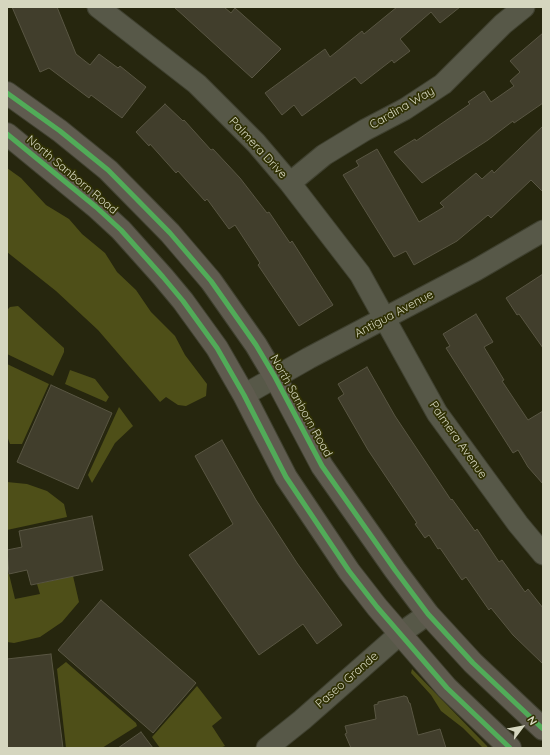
<!DOCTYPE html>
<html>
<head>
<meta charset="utf-8">
<style>
  body { margin:0 }
  #map { position:relative; width:550px; height:755px; overflow:hidden; background:#26260e; font-family:Quicksand,sans-serif }
  canvas { display:block }
  .frame { position:absolute; inset:0; border:8px solid #d5d6bf; pointer-events:none }
  .north { position:absolute; left:502px; top:707px; width:40px; height:40px; -webkit-text-stroke:3px #303104; paint-order:stroke; rotate:58deg; font-size:11px; font-weight:700; line-height:16px; text-align:center; color:#d5d6bf }
  .north::after { content:''; display:block; margin:auto; width:14px; height:18px; background:#d5d6bf; clip-path:polygon(50% 0,100% 100%,50% 72%,0 100%) }
</style>
</head>
<body>
<div id="map">
<canvas width="550" height="755"></canvas>
<div class="frame"></div>
<div class="north">N</div>
</div>
<script>
const context = document.querySelector('canvas').getContext('2d');
context.lineJoin = 'round';
function paint(path, color) { context.fillStyle = color; context.fill(path, 'evenodd'); }
const toPath = rows => new Path2D(rows.map(r => 'M' + r).join(''));
function stroke(path, color, width, dash) { context.strokeStyle = color; context.lineWidth = width; context.lineCap = dash ? 'butt' : 'round'; context.setLineDash(dash || []); context.stroke(path); }
function write(font, color, halo, rows, align = 'center') {
  context.font = font + ' Quicksand,sans-serif'; context.lineWidth = 3.5; context.setLineDash([]); context.textBaseline = 'middle'; context.strokeStyle = halo; context.fillStyle = color; for (const [text, x, y, turn = 0] of rows) {
    context.save(); context.translate(x, y); context.rotate((+turn || 0) * Math.PI / 180); context.textAlign = isNaN(turn) ? turn : align; if (halo) context.strokeText(text, 0, 0); context.fillText(text, 0, 0); context.restore();
  }
}
paint(toPath([
  [7,168,21,178,46,205,69,219,82,234,105,253,117,272,136,290,151,312,175,336,185,355,207,384,206,396,186,406,178,405,166,397,160,402,98,330,56,291,7,252],
  [18,306,64,348,64,352,53,376,7,354,7,310,10,307],
  [7,364,49,384,22,444,10,444,7,436],
  [70,370,95,379,109,397,106,402,65,384],
  [119,407,133,426,115,443,92,483,88,475],
  [7,482,27,484,47,491,64,504,67,517,7,530],
  [7,574,9,574,15,599,40,594,37,584,73,576,79,602,62,622,40,637,14,643,7,642],
  [66,662,136,723,137,726,102,748,66,748,57,669],
  [412,669,487,746,488,748,483,748,463,728,441,711,431,695,411,673],
  [197,686,222,718,212,726,225,746,220,748,160,748,152,737]
]), '#4e4f18');
const building = toPath([
  [12,7,57,7,76,54,90,65,99,54,118,68,120,66,146,87,122,118,91,95,89,98,49,68,40,72,12,7],
  [174,7,224,7,231,13,235,8,281,49,252,78,174,7],
  [397,7,460,7,440,23,431,12,400,39,410,51,394,63,392,60,361,84,355,77,302,116,294,105,282,115,265,93,325,49,330,57,362,31,364,34,397,7],
  [543,33,543,103,514,123,513,121,488,140,422,183,394,152,415,139,416,141,470,104,468,102,484,91,491,102,514,86,510,81,520,72,510,61,543,33],
  [165,104,183,121,184,120,211,150,213,149,240,178,267,213,269,212,290,243,292,241,333,305,299,326,258,265,260,263,235,225,229,229,207,199,205,201,178,171,176,173,150,144,149,146,136,132,165,104],
  [543,126,543,192,531,180,491,218,488,215,457,241,414,265,406,251,394,257,343,175,359,166,356,161,377,149,419,222,444,207,440,203,476,173,482,179,492,170,494,173,543,126],
  [543,274,543,348,519,314,517,315,506,298,543,274],
  [476,314,493,342,484,347,504,380,502,381,528,420,543,411,543,484,528,467,518,450,513,453,446,348,450,346,443,334,476,314],
  [367,367,395,416,451,500,452,499,475,531,477,529,499,562,502,560,525,592,528,589,543,608,543,664,513,635,491,608,489,610,466,577,462,580,440,548,438,549,429,535,425,538,415,524,417,523,368,450,338,398,344,394,338,384,367,367],
  [51,385,112,413,78,489,17,462,51,385],
  [222,440,256,500,297,563,342,625,317,644,303,624,259,655,189,555,233,524,195,456,222,440],
  [92,516,103,570,31,585,27,570,9,574,7,550,22,547,19,531,92,516],
  [101,600,196,683,153,733,58,650,101,600],
  [51,654,63,748,7,748,7,659,51,654],
  [404,696,407,697,409,703,410,703,418,735,440,729,446,748,351,748,345,734,347,733,345,726,376,719,374,705,378,704,378,702,404,696],
  [141,732,153,748,118,748,141,732]
]);
paint(building, '#413e2c');
stroke(building, '#595643', 1);
const minor = toPath([
  [98,7,197,84,256,143,290,183,360,274,437,413,518,524,543,554],
  [290,183,324,155,365,130,405,109,443,84,503,24,524,7],
  [244,395,309,358,476,270,543,231],
  [267,748,302,720,401,633,428,614]
]);
const major = toPath([
  [7,93,60,131,108,170,170,233,211,281,256,345,275,377,322,466,395,570,428,614,473,663,543,729],
  [7,134,96,207,121,230,163,277,183,301,217,348,244,395,286,477,349,571,377,607,447,688,510,748]
]);
stroke(minor, '#3f402f', 23);
stroke(major, '#3f402f', 24);
stroke(minor, '#575848', 21);
stroke(major, '#5f5b4f', 22);
stroke(toPath([
  [7,93,60,131,108,170,170,233,211,281,256,345,275,377,322,466,395,570,428,614,473,663,543,729],
  [7,134,96,207,121,230,163,277,183,301,217,348,244,395,286,477,349,571,377,607,447,688,510,748]
]), '#51ab58', 5);
write('12px', '#d5d6bf', '#303104', [
  ["Cardina Way",402,108,-30],
  ["Palmera Drive",258,148,47],
  ["North Sanborn Road",72,175,40],
  ["Antigua Avenue",394,314,-28],
  ["North Sanborn Road",301,406,61],
  ["Palmera Avenue",458,440,55],
  ["Paseo Grande",347,680,-41]
]);
</script>
</body>
</html>
